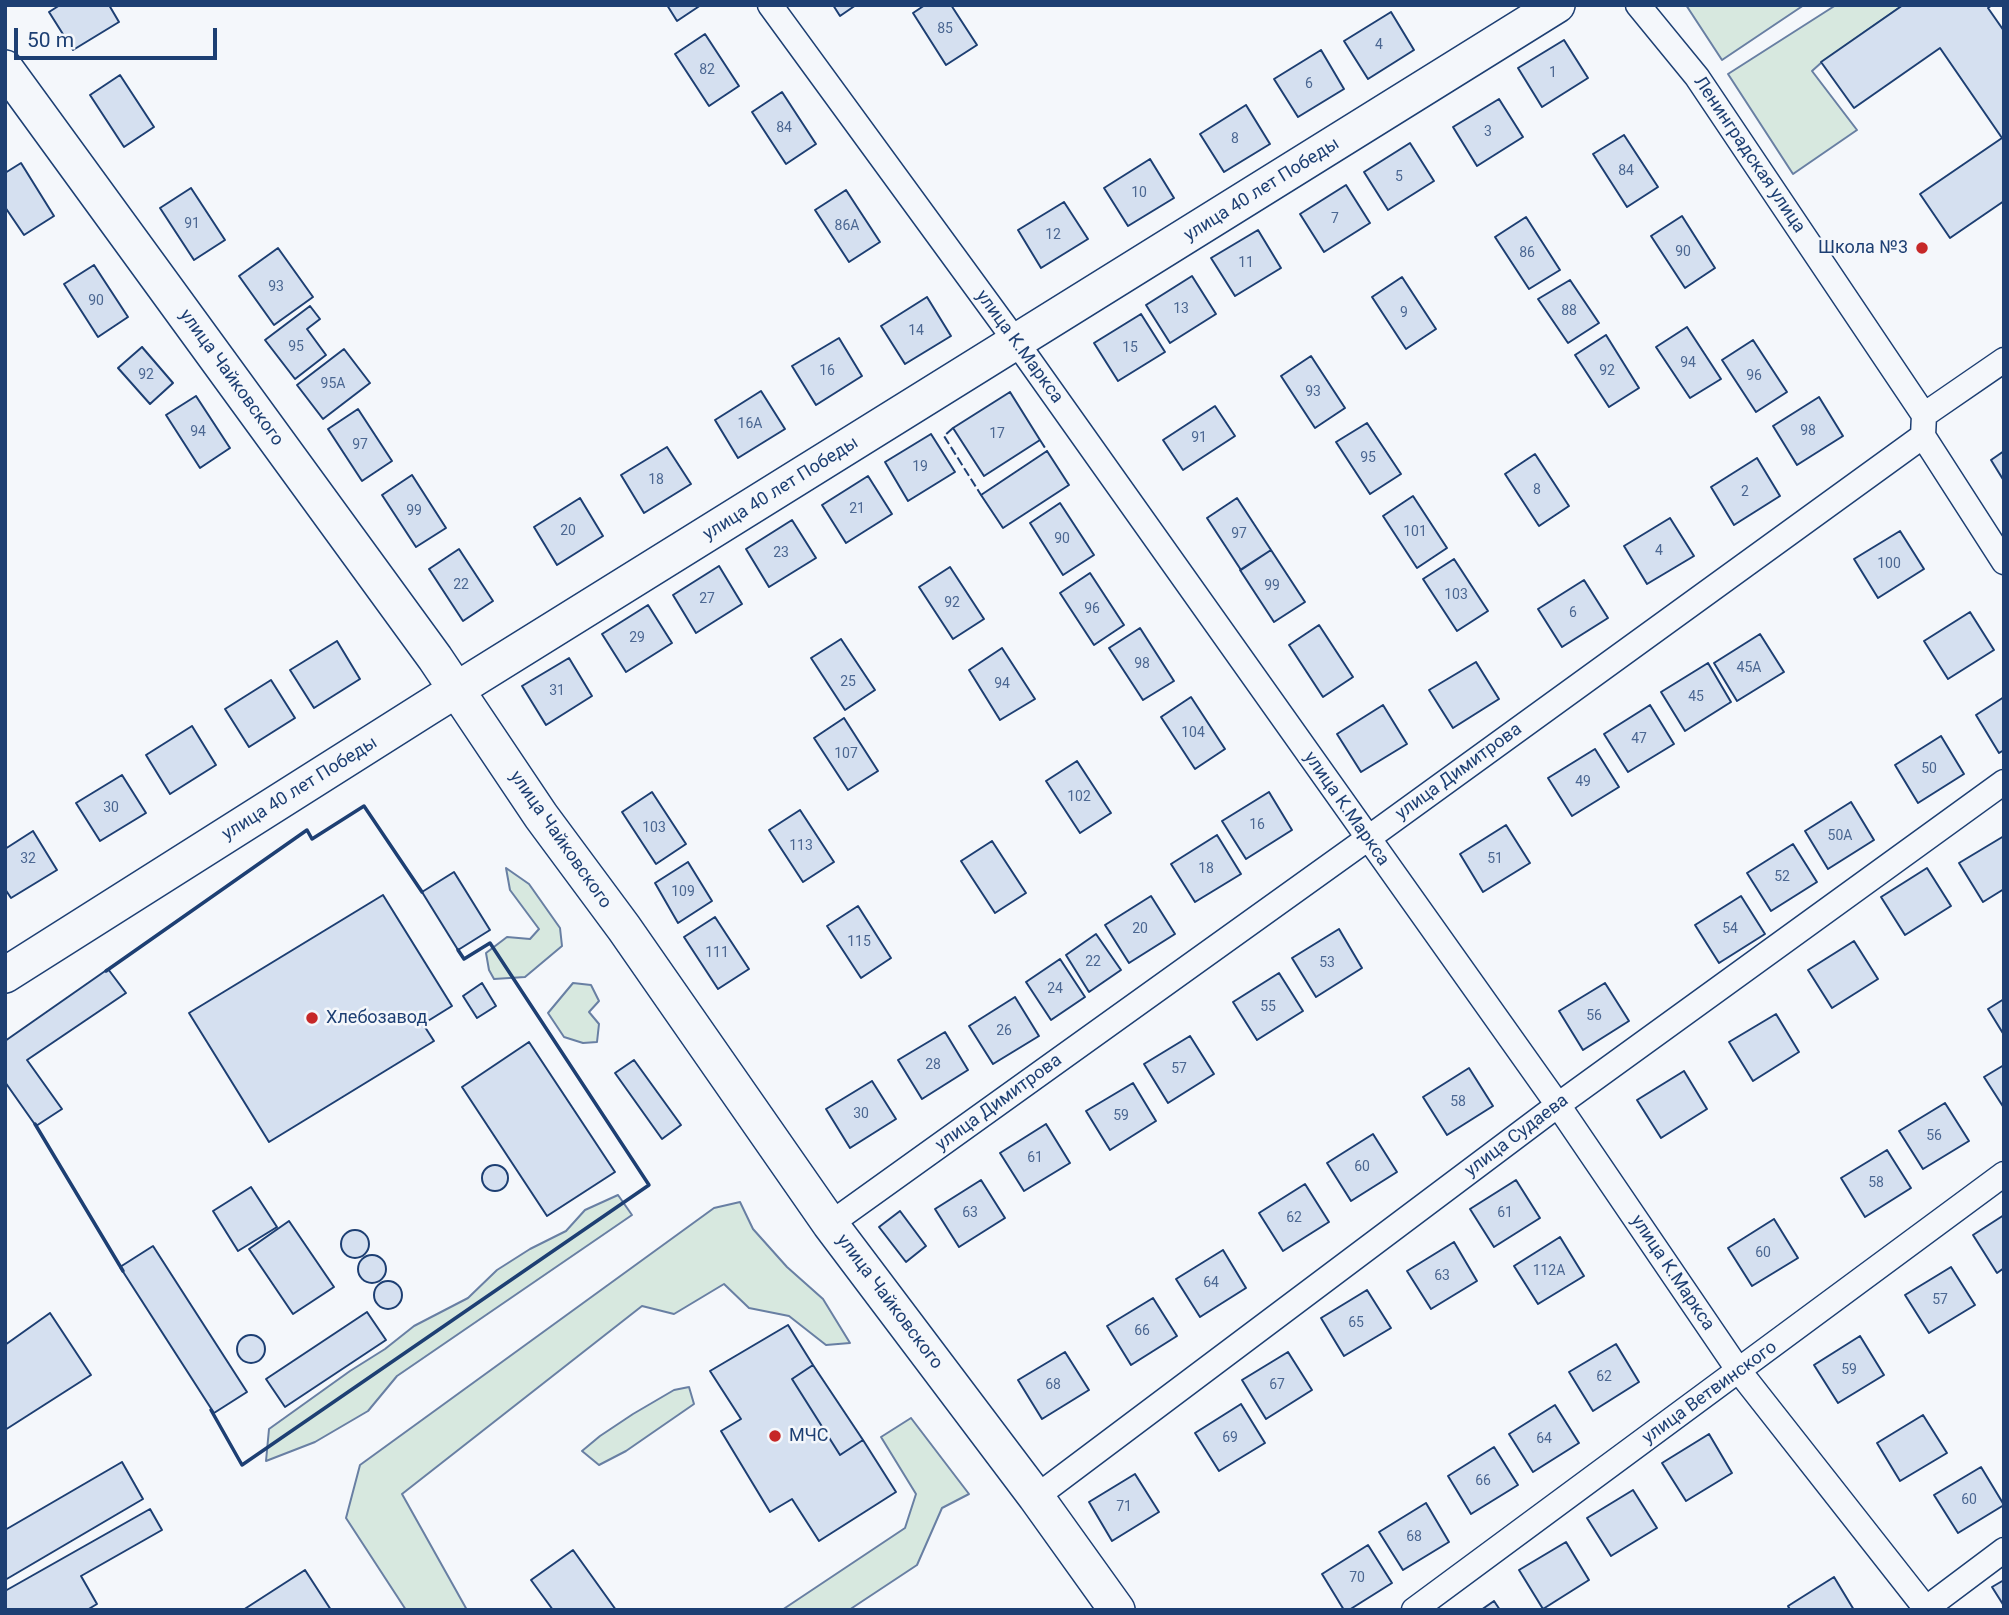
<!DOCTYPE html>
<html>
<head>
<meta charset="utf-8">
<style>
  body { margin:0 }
  #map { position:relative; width:2009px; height:1615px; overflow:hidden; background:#f4f7fb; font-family:Roboto,sans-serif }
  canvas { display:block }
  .frame { position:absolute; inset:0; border:7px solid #1d3f73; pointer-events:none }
  .scale { position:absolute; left:14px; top:28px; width:203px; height:32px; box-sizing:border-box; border:4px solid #1d3f73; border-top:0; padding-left:9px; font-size:21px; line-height:24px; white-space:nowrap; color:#1d3f73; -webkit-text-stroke:5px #f4f7fb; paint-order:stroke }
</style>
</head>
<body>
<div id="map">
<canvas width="2009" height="1615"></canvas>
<div class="frame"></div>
<div class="scale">50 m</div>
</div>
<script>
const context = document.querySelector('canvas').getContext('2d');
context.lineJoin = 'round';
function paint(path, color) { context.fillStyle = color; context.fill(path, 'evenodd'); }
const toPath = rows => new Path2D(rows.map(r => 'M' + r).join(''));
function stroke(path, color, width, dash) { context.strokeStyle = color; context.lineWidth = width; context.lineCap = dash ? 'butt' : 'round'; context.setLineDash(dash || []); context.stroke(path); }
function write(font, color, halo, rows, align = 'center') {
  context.font = font + ' Roboto,sans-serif'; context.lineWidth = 5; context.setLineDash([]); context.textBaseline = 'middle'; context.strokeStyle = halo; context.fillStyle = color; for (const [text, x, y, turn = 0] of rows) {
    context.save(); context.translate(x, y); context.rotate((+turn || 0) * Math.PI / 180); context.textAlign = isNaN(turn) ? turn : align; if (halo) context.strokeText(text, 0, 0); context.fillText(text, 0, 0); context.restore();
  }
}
const green = toPath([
  [1686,5,1804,5,1722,60,1686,5],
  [1836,5,1903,5,1822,62,1812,71,1857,130,1793,174,1728,74,1836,5],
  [506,868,529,884,560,928,562,946,525,977,494,979,489,970,486,953,507,937,530,939,539,929,510,890,506,868],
  [573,983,591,985,599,1001,589,1012,599,1024,597,1042,583,1043,564,1037,548,1013,573,983],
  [618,1195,632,1215,397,1376,368,1411,315,1442,266,1461,269,1429,350,1371,385,1349,414,1326,468,1298,497,1270,530,1249,566,1231,585,1210,618,1195],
  [740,1202,753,1229,787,1267,823,1299,850,1343,826,1345,789,1316,749,1308,724,1284,674,1314,642,1306,402,1494,467,1610,406,1610,346,1518,360,1465,714,1208,740,1202],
  [689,1387,694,1404,626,1451,599,1465,582,1451,600,1436,633,1414,674,1390,689,1387],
  [911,1418,969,1494,942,1508,917,1565,849,1610,782,1610,905,1528,916,1494,881,1437,911,1418]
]);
paint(green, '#d7e8df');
stroke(green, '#687fa3', 2);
const building = toPath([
  [60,5,109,5,119,22,73,50,49,12,60,5],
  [667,5,701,5,677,21,667,5],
  [833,5,856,5,840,16,833,5],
  [925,5,951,5,977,45,946,65,913,13,925,5],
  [1903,5,1992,5,1988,8,2004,31,2004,201,1950,238,1920,194,2002,138,1940,48,1854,108,1821,62,1903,5],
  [1391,12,1414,50,1368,79,1344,41,1391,12],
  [705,34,739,86,709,106,675,54,705,34],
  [1564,40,1588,78,1542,107,1518,68,1564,40],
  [1321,50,1344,89,1298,117,1274,79,1321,50],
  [120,75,154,127,124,147,90,95,120,75],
  [782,92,816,144,786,164,752,112,782,92],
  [1499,99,1523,137,1477,166,1453,127,1499,99],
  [1246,105,1270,144,1224,172,1200,134,1246,105],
  [1624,135,1658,187,1627,207,1593,154,1624,135],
  [1410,143,1434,181,1388,210,1364,172,1410,143],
  [1150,159,1174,198,1128,226,1104,188,1150,159],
  [21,163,54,216,24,235,5,207,5,173,21,163],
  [1346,185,1370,223,1324,252,1300,214,1346,185],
  [191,188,225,240,194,260,160,208,191,188],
  [846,190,880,242,849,262,815,210,846,190],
  [1064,202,1088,239,1041,268,1018,230,1064,202],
  [1682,216,1715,268,1685,288,1651,236,1682,216],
  [1526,217,1560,270,1529,289,1495,237,1526,217],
  [1258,230,1281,268,1235,296,1211,258,1258,230],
  [278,248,313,297,274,325,239,276,278,248],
  [94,265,128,317,98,337,64,284,94,265],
  [1192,276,1216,314,1170,343,1146,305,1192,276],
  [1402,277,1436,329,1406,349,1372,297,1402,277],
  [1570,280,1599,323,1568,343,1538,299,1570,280],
  [927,297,951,336,905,364,881,326,927,297],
  [310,306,320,319,307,329,326,355,295,379,265,340,310,306],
  [1141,314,1165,352,1118,381,1094,343,1141,314],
  [1687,327,1721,379,1690,398,1656,347,1687,327],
  [1606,335,1639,388,1609,407,1575,355,1606,335],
  [839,338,862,376,816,405,792,366,839,338],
  [1753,340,1787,392,1756,412,1722,360,1753,340],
  [142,347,173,383,150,404,118,368,142,347],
  [344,349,370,383,323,419,297,385,344,349],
  [1311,356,1345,408,1315,428,1281,376,1311,356],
  [761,391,785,429,738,458,715,420,761,391],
  [1010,392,1040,440,984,476,953,428,1010,392],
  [196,396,230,448,200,468,166,415,196,396],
  [1819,397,1843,436,1797,465,1773,426,1819,397],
  [1215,406,1235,436,1183,470,1163,440,1215,406],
  [358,409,392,461,362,481,328,429,358,409],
  [1367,423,1401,474,1370,494,1336,442,1367,423],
  [931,434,955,472,908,501,885,462,931,434],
  [667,447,691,484,644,513,621,475,667,447],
  [1047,451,1069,485,1003,528,981,495,1047,451],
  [2004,451,2004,481,1991,460,2004,451],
  [1535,454,1569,506,1539,526,1505,474,1535,454],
  [1757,458,1780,496,1734,525,1711,487,1757,458],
  [412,475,446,528,416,547,382,495,412,475],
  [868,476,892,514,846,543,822,505,868,476],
  [1413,496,1447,548,1417,568,1383,516,1413,496],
  [580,498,603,536,557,565,534,527,580,498],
  [1237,498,1271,550,1241,570,1207,518,1237,498],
  [1060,503,1094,555,1063,575,1030,523,1060,503],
  [1670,518,1694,556,1647,584,1624,546,1670,518],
  [792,520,816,558,769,587,746,549,792,520],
  [1900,531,1924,569,1878,598,1854,559,1900,531],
  [459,549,493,601,463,621,429,569,459,549],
  [1271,550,1305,602,1274,622,1240,570,1271,550],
  [1454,559,1488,611,1457,631,1423,579,1454,559],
  [719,566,742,604,696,633,673,595,719,566],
  [950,567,984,619,953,639,919,587,950,567],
  [1090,573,1124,625,1094,645,1060,593,1090,573],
  [1584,580,1608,618,1562,647,1538,609,1584,580],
  [648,605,672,643,626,672,602,634,648,605],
  [1970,612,1994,650,1948,679,1924,641,1970,612],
  [1319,625,1353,677,1323,697,1289,645,1319,625],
  [1140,628,1174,681,1143,700,1109,648,1140,628],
  [1760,634,1784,672,1737,701,1714,663,1760,634],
  [841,639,875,690,845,710,811,658,841,639],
  [337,641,360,679,314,708,290,670,337,641],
  [1002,648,1035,699,1000,720,969,670,1002,648],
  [569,658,592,696,546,725,522,686,569,658],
  [1476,662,1499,699,1453,728,1429,690,1476,662],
  [1708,663,1731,702,1685,731,1661,692,1708,663],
  [271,680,295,718,249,747,225,709,271,680],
  [1191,697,1225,749,1195,769,1161,717,1191,697],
  [2004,697,2004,750,1999,753,1976,715,2004,697],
  [1383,705,1407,744,1361,772,1337,734,1383,705],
  [1650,705,1674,744,1628,772,1604,734,1650,705],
  [844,718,878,771,848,790,814,738,844,718],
  [192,726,216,765,170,794,146,755,192,726],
  [1941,736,1964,774,1918,803,1895,765,1941,736],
  [1595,749,1619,787,1572,816,1548,778,1595,749],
  [1077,761,1111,813,1080,833,1046,781,1077,761],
  [122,775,146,813,100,841,76,803,122,775],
  [652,792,686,844,656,864,622,812,652,792],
  [1269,792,1292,830,1246,859,1222,821,1269,792],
  [1851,802,1874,840,1828,869,1805,831,1851,802],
  [800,810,834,862,803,882,769,830,800,810],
  [1506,825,1530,863,1483,892,1460,854,1506,825],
  [33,831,57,870,11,898,5,889,5,849,33,831],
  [1217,835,1241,874,1195,902,1171,864,1217,835],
  [2004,836,2004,889,1983,902,1959,863,2004,836],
  [992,841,1026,893,995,913,961,861,992,841],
  [1793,844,1817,882,1771,911,1747,873,1793,844],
  [688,862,712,901,678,923,655,883,688,862],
  [1927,868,1951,906,1905,935,1881,897,1927,868],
  [454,872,490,930,458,950,422,892,454,872],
  [383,895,452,1006,423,1024,434,1041,269,1142,189,1013,383,895],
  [1151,896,1175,934,1129,963,1105,925,1151,896],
  [1741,896,1765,934,1719,963,1695,925,1741,896],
  [858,906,891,958,861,978,827,926,858,906],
  [715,917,749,969,718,989,684,937,715,917],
  [1339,929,1362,968,1316,997,1292,958,1339,929],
  [1096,934,1121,970,1089,992,1066,955,1096,934],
  [1854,941,1878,979,1832,1008,1808,970,1854,941],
  [1060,959,1085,997,1051,1020,1026,982,1060,959],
  [108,969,126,993,27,1060,62,1109,36,1126,5,1082,5,1041,108,969],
  [1279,973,1303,1011,1257,1040,1233,1002,1279,973],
  [482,983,496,1006,477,1018,463,996,482,983],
  [1605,983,1629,1021,1583,1050,1559,1011,1605,983],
  [1015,997,1039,1036,993,1064,969,1026,1015,997],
  [2004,999,2004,1035,1988,1009,2004,999],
  [1776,1014,1799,1052,1753,1081,1729,1042,1776,1014],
  [945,1032,968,1070,922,1099,898,1060,945,1032],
  [1190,1036,1214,1074,1168,1103,1144,1064,1190,1036],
  [529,1042,615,1172,547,1216,462,1087,529,1042],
  [634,1060,681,1125,662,1139,615,1073,634,1060],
  [2004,1065,2004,1108,1984,1077,2004,1065],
  [1469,1068,1493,1106,1447,1135,1423,1097,1469,1068],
  [1684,1071,1707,1109,1661,1138,1637,1100,1684,1071],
  [872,1081,896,1119,850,1148,826,1109,872,1081],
  [1133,1083,1156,1121,1110,1150,1086,1111,1133,1083],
  [1945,1103,1969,1141,1923,1169,1899,1131,1945,1103],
  [1046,1124,1070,1163,1024,1191,1000,1153,1046,1124],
  [1373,1134,1397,1172,1351,1201,1327,1163,1373,1134],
  [1887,1150,1911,1188,1865,1217,1841,1178,1887,1150],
  '482 1178a13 13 0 1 1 26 0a13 13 0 1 1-26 0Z',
  [981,1180,1005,1218,959,1247,935,1209,981,1180],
  [1516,1180,1540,1218,1494,1247,1470,1209,1516,1180],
  [1305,1184,1329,1222,1283,1251,1259,1213,1305,1184],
  [251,1187,277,1227,238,1251,213,1211,251,1187],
  [900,1211,926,1246,906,1262,879,1227,900,1211],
  [2004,1215,2004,1268,1997,1273,1973,1235,2004,1215],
  [1774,1219,1798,1258,1752,1286,1728,1248,1774,1219],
  [289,1221,334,1287,293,1314,249,1249,289,1221],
  '341 1244a14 14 0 1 1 28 0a14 14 0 1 1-28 0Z',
  [1560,1237,1584,1276,1538,1304,1514,1266,1560,1237],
  [1454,1242,1477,1281,1431,1309,1407,1271,1454,1242],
  [153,1246,247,1392,214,1413,120,1267,153,1246],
  [1223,1250,1246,1288,1200,1317,1176,1279,1223,1250],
  '358 1269a14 14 0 1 1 28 0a14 14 0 1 1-28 0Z',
  [1951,1267,1975,1305,1929,1333,1905,1295,1951,1267],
  '374 1295a14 14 0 1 1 28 0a14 14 0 1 1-28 0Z',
  [1367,1290,1391,1328,1344,1356,1321,1318,1367,1290],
  [1153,1298,1177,1336,1131,1365,1107,1326,1153,1298],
  [367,1312,386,1340,285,1407,266,1379,367,1312],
  [50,1313,91,1375,5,1430,5,1345,50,1313],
  [788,1325,813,1365,792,1379,840,1455,863,1440,896,1492,819,1541,792,1499,770,1512,721,1431,741,1419,710,1371,788,1325],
  '237 1349a14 14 0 1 1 28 0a14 14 0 1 1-28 0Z',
  [1860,1336,1884,1375,1838,1403,1814,1365,1860,1336],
  [1616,1344,1639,1382,1593,1411,1569,1372,1616,1344],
  [1065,1352,1089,1390,1042,1419,1018,1380,1065,1352],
  [1288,1352,1312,1390,1266,1419,1242,1380,1288,1352],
  [813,1365,863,1440,840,1455,792,1379,813,1365],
  [1241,1404,1265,1443,1219,1471,1195,1433,1241,1404],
  [1555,1405,1579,1443,1533,1472,1509,1434,1555,1405],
  [1923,1415,1947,1453,1900,1481,1877,1443,1923,1415],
  [1709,1434,1732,1473,1686,1501,1662,1463,1709,1434],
  [1494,1447,1518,1485,1471,1514,1448,1476,1494,1447],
  [122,1462,143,1499,5,1580,5,1530,122,1462],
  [1981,1467,2004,1505,1958,1533,1934,1495,1981,1467],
  [1135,1474,1159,1512,1112,1541,1089,1502,1135,1474],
  [1633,1490,1657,1528,1611,1556,1587,1518,1633,1490],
  [1426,1503,1449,1542,1403,1570,1379,1532,1426,1503],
  [150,1509,162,1530,81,1576,97,1604,87,1610,5,1610,5,1591,150,1509],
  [1566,1542,1589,1580,1543,1609,1519,1570,1566,1542],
  [1368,1545,1392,1583,1349,1610,1344,1610,1322,1574,1368,1545],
  [573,1550,616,1610,553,1610,531,1580,573,1550],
  [305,1570,331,1610,243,1610,305,1570],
  [1834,1577,1854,1610,1790,1610,1788,1606,1834,1577],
  [2004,1580,2004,1606,1992,1587,2004,1580],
  [1494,1601,1500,1610,1481,1610,1494,1601]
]);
paint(building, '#d5e0f0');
stroke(building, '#1d3f73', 2);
const street = toPath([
  [770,5,1017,343,1558,1105,1739,1371,1927,1610],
  [1638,5,1697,77,1924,415],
  [1923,436,2004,562],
  [830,1224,1367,839,1923,436,1924,415,2004,360],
  [1036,1497,1558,1105,2004,782],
  [1414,1610,2004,1174],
  [1924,1610,2004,1550]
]);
const secondary = toPath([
  [5,68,435,658,541,816,624,928,830,1224,1036,1497,1117,1610],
  [5,975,427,708,1557,5]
]);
stroke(street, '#1d3f73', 27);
stroke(secondary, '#1d3f73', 38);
stroke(street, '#f4f7fb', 24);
stroke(secondary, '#f4f7fb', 35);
stroke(toPath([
  [953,428,944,436,981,495],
  [1040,440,1047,451]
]), '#1d3f73', 2, [9, 3.5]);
stroke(toPath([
  [106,971,307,830,312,839,364,806,422,892],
  [35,1124,123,1271],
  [211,1410,242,1465,649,1185,490,943,464,959,458,950]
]), '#1d3f73', 3.5);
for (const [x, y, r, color] of [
  [1922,248,7,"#c62828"],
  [312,1018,7,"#c62828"],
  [775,1436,7,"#c62828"]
]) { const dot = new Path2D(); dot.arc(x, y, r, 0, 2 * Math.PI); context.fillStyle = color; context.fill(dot); stroke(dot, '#f4f7fb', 2.5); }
write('14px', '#4b6792', null, [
  ["85",945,29],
  ["4",1379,45],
  ["82",707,70],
  ["1",1553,73],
  ["6",1309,84],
  ["84",784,128],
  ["3",1488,132],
  ["8",1235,139],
  ["84",1626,171],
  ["5",1399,177],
  ["10",1139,193],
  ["7",1335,219],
  ["91",192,224],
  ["86А",847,226],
  ["12",1053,235],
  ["90",1683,252],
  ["86",1527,253],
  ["11",1246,263],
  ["93",276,287],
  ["90",96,301],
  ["13",1181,309],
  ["88",1569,311],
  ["9",1404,313],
  ["14",916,331],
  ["95",296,347],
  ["15",1130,348],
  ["94",1688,363],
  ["16",827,371],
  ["92",1607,371],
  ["92",146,375],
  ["96",1754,376],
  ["95А",333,384],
  ["93",1313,392],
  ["16А",750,424],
  ["98",1808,431],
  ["94",198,432],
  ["17",997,434],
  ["91",1199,438],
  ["97",360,445],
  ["95",1368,458],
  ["19",920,467],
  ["18",656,480],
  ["8",1537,490],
  ["2",1745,492],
  ["21",857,509],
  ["99",414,511],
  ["20",568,531],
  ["101",1415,532],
  ["97",1239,534],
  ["90",1062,539],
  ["4",1659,551],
  ["23",781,553],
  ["100",1889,564],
  ["22",461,585],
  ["99",1272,586],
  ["103",1456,595],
  ["27",707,599],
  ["92",952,603],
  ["96",1092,609],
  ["6",1573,613],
  ["29",637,638],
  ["98",1142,664],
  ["45А",1749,668],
  ["25",848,682],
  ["94",1002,684],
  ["31",557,691],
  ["45",1696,697],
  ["104",1193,733],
  ["47",1639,739],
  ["107",846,754],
  ["50",1929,769],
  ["49",1583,782],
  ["102",1079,797],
  ["30",111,808],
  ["16",1257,825],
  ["103",654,828],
  ["50А",1840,836],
  ["113",801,846],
  ["32",28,859],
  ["51",1495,859],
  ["18",1206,869],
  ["52",1782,877],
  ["109",683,892],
  ["20",1140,929],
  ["54",1730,929],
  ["115",859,942],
  ["111",717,953],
  ["22",1093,962],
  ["53",1327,963],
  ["24",1055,989],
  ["55",1268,1007],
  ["56",1594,1016],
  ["26",1004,1031],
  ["28",933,1065],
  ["57",1179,1069],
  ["58",1458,1102],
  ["30",861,1114],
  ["59",1121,1116],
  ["56",1934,1136],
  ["61",1035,1158],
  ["60",1362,1167],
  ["58",1876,1183],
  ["63",970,1213],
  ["61",1505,1213],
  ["62",1294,1218],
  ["60",1763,1253],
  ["112А",1549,1271],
  ["63",1442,1276],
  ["64",1211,1283],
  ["57",1940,1300],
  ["65",1356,1323],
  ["66",1142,1331],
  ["59",1849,1370],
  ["62",1604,1377],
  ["68",1053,1385],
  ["67",1277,1385],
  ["69",1230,1438],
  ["64",1544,1439],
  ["66",1483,1481],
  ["60",1969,1500],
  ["71",1124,1507],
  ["68",1414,1537],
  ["70",1357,1578]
]);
write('18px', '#1d3f73', '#f4f7fb', [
  ["Ленинградская улица",1749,155,56],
  ["улица 40 лет Победы",1262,190,-32],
  ["улица К.Маркса",1019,347,54],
  ["улица Чайковского",231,378,54],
  ["улица 40 лет Победы",781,489,-32],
  ["улица Димитрова",1459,772,-36],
  ["улица 40 лет Победы",300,789,-32],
  ["улица К.Маркса",1346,809,55],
  ["улица Чайковского",560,840,55],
  ["улица Димитрова",999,1103,-36],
  ["улица Судаева",1517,1136,-37],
  ["улица К.Маркса",1672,1273,56],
  ["улица Чайковского",889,1302,53],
  ["улица Ветвинского",1710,1393,-36]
]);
write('18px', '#1d3f73', '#f4f7fb', [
  ["Школа №3",1908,248,"right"],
  ["Хлебозавод",326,1018],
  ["МЧС",789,1436]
], 'left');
</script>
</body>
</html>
